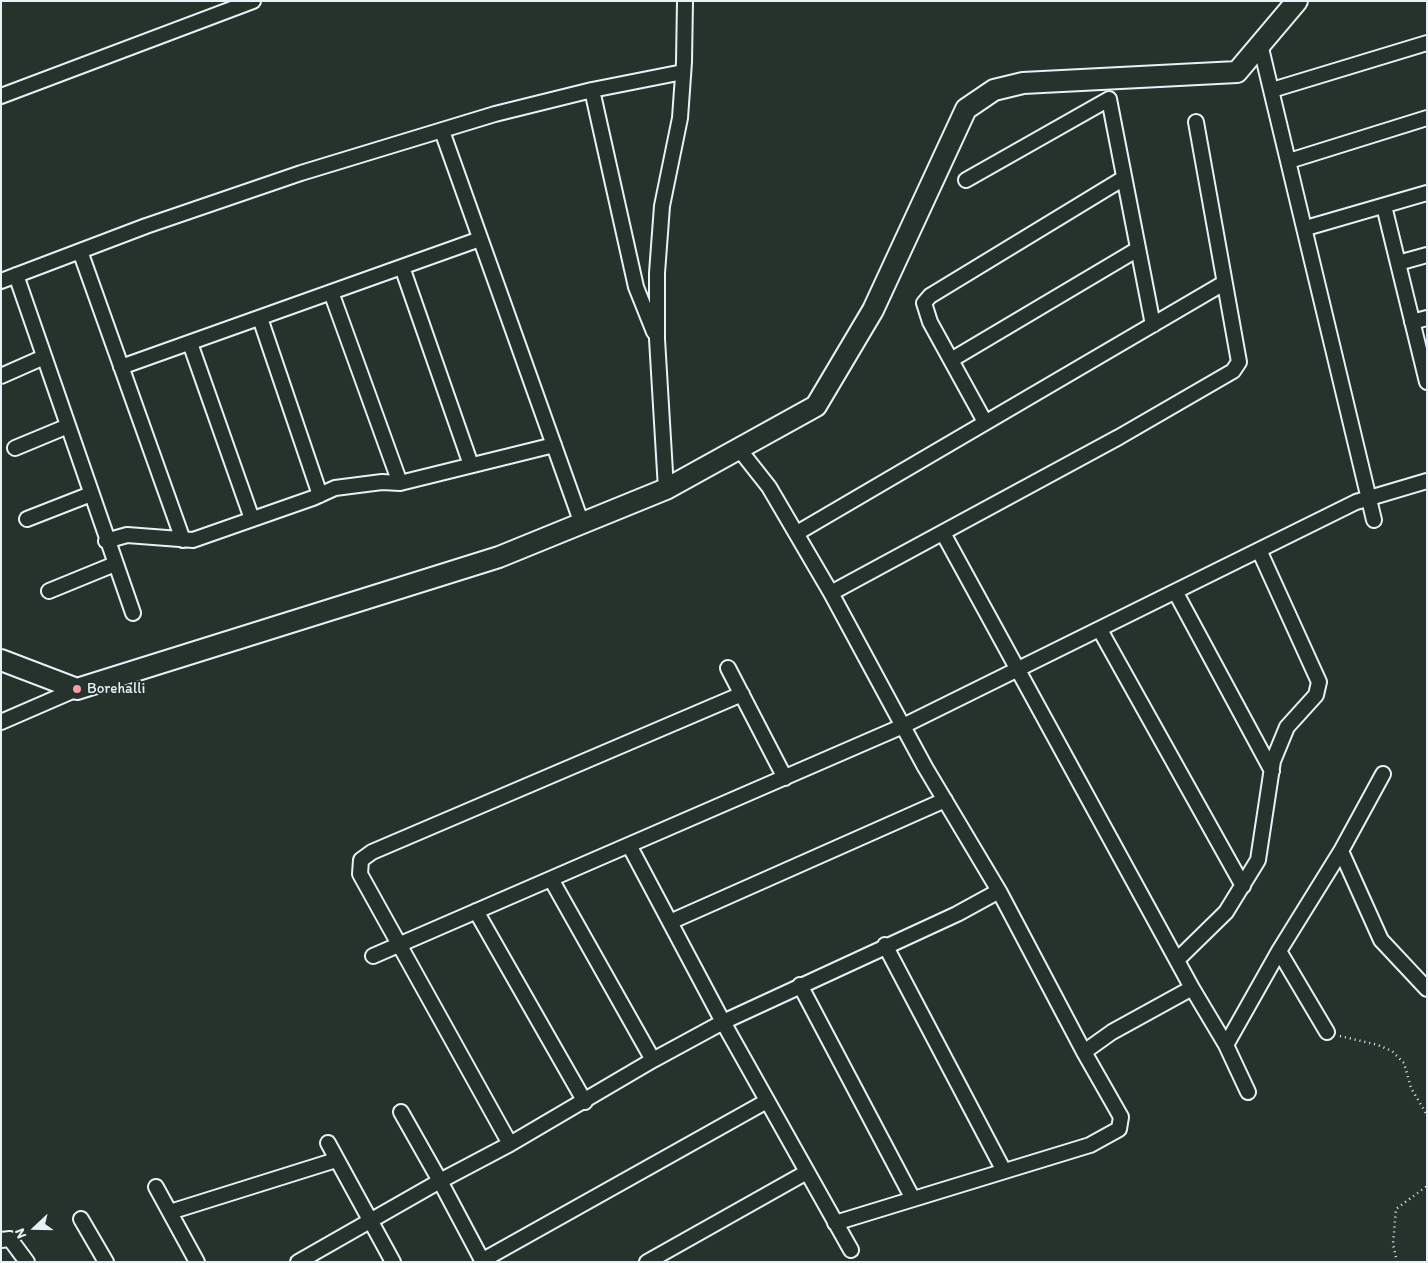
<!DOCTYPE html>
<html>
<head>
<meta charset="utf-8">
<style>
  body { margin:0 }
  #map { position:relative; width:1428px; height:1263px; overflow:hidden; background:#26332d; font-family:Itim,sans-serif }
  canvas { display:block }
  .frame { position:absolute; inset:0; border:2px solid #e8f1f8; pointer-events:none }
  .north { position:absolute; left:10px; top:1203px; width:50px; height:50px; -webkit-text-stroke:4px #26332d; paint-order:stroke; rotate:249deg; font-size:14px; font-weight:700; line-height:20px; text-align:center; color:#e8f1f8 }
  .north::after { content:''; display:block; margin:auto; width:18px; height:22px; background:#e8f1f8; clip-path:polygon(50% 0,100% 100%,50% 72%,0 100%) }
</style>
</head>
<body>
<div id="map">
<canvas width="1428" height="1263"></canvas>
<div class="frame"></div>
<div class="north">N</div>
</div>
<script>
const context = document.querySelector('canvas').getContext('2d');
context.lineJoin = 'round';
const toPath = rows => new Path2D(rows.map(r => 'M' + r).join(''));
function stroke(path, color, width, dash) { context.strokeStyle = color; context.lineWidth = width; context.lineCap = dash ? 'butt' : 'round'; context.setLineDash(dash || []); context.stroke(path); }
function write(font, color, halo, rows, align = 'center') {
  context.font = font + ' Itim,sans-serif'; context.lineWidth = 4; context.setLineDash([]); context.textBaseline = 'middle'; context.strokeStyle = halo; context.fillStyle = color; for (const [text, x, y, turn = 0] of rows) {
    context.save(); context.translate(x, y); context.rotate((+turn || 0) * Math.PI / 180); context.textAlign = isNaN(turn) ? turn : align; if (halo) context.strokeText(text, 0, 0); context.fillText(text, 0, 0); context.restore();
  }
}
const minor = toPath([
  [1260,44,1374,520],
  [592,90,636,287,654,332],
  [1272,90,1427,43],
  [1,96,253,1],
  [442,131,582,524],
  [1289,161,1427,118],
  [966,180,1109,99,1153,325],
  [1384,206,1427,382],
  [1306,228,1427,193],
  [80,251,183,540],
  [1398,263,1427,255],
  [402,267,471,465],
  [16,275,133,613],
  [1,281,146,226,301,173,495,114,592,90,683,72],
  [331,292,400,483],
  [260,318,320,495],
  [1412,322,1427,318],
  [190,343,252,519],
  [951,360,1138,249],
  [121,367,480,239],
  [1,376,44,357],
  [985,422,930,322,924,303,930,296,1124,178],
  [15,448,68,426],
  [666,489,657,339,657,273,662,206,680,118,684,62,685,1],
  [27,519,91,494],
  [797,533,1224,283],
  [943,533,1192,988],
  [106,541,127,535,193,540,313,498,335,488,382,482,400,483,554,445],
  [49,591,115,564],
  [831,593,1119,437,1233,371,1239,362,1196,122],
  [1176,593,1272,771],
  [1100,630,1243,886],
  [728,668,785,778],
  [1,722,77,689],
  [629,845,723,1022,851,1250],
  [1341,851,1381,940,1427,989],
  [551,879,653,1060],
  [999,891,1084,1052,1112,1032,1192,988,1226,1045,1248,1092],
  [476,911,585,1102],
  [670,922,945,800],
  [885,945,1004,1171],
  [1279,951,1327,1032],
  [373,956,903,726,1356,502,1427,481],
  [1177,960,1226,912,1258,860,1273,761,1287,727,1316,695,1319,682,1259,550],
  [800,985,913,1199],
  [1226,1045,1279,951,1341,851,1383,774],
  [328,1143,393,1262],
  [510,1144,360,874,361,860,372,852,742,694],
  [156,1187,197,1262],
  [170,1212,336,1160],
  [81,1219,106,1262],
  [835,1223,1090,1145,1119,1129,1121,1117,1084,1052],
  [1,1240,10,1239,27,1262],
  [483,1260,767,1101],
  [298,1262,440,1181,401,1112],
  [483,1262,440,1181,510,1144,653,1060,723,1022,957,914,999,891,925,767,831,593,769,487,739,449],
  [647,1262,807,1172]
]);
const secondary = toPath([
  [1,660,77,689,499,557,666,489,816,406,873,310,966,109,994,90,1023,83,1237,72,1297,1]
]);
stroke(minor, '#e8f1f8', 18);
stroke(secondary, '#e8f1f8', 24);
stroke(toPath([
  [1340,1036,1378,1045,1392,1051,1404,1063,1411,1088,1427,1115],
  [1397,1262,1393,1244,1396,1209,1427,1186]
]), '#e8f1f8', 2.5, [1, 4]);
stroke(minor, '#26332d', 14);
stroke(secondary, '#26332d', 20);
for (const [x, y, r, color] of [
  [77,689,5,"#ff9aa2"]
]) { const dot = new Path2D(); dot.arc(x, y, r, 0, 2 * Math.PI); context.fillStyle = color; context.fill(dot); stroke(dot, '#26332d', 2); }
write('15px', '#e8f1f8', '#26332d', [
  ["Borehalli",87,689]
], 'left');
</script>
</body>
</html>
